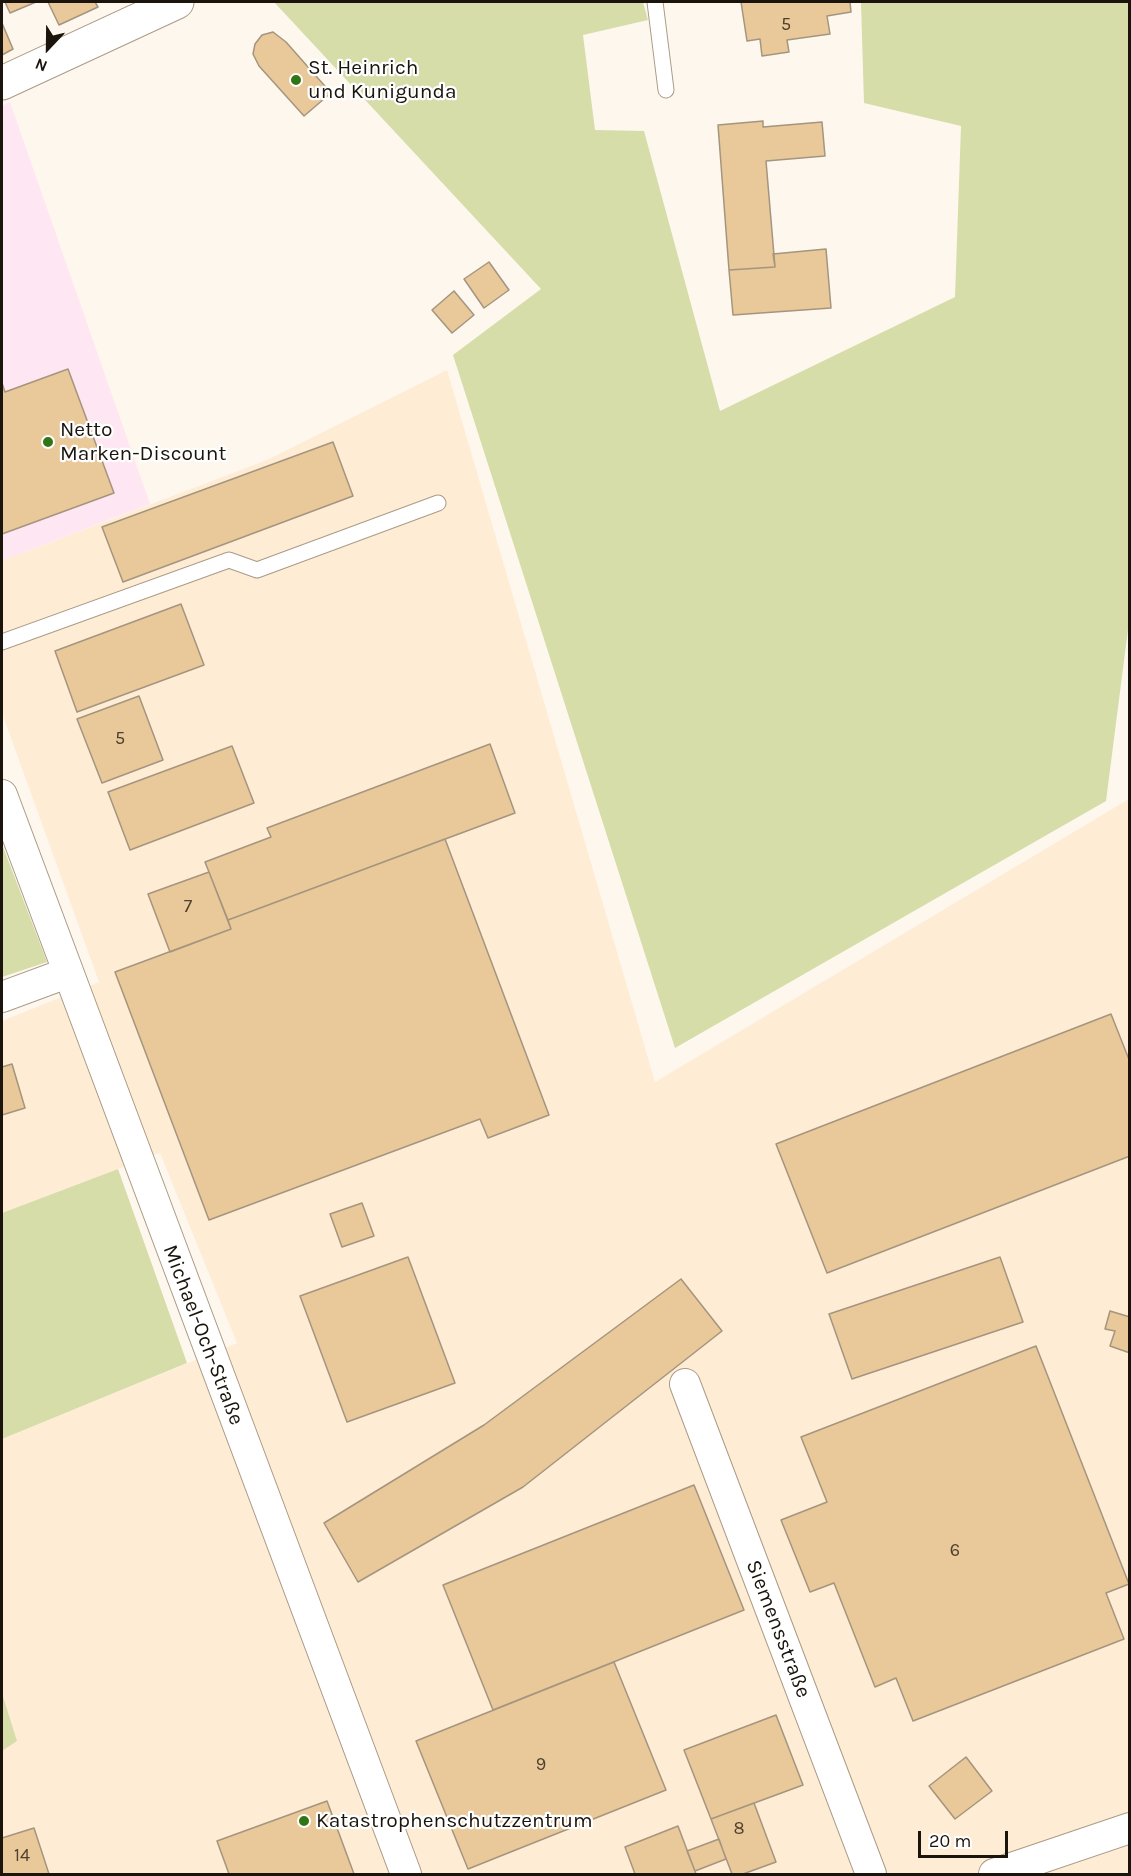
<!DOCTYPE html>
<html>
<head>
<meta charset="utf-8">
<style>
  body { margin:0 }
  #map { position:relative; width:1131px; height:1876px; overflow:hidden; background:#fef7ee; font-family:Karla,sans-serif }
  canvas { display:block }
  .frame { position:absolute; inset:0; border:3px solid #1a140c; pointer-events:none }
  .north { position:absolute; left:18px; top:18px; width:60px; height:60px; -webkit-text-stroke:4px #fff; paint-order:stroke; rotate:202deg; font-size:16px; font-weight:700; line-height:24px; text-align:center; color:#1a140c }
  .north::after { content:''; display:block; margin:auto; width:21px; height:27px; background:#1a140c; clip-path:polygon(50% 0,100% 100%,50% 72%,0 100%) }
  .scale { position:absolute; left:918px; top:1831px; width:90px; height:27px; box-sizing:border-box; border:3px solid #1a140c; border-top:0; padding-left:8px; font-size:18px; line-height:21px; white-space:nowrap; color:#1a140c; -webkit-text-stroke:4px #fff; paint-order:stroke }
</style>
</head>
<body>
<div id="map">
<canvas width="1131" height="1876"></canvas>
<div class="frame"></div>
<div class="north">N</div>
<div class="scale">20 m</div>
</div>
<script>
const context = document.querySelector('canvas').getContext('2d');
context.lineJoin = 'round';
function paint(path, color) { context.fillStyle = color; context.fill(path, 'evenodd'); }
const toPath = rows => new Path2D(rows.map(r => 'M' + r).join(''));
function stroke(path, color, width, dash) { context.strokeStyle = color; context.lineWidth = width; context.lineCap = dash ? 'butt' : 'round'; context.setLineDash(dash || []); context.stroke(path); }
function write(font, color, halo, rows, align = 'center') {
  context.font = font + ' Karla,sans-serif'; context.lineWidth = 4.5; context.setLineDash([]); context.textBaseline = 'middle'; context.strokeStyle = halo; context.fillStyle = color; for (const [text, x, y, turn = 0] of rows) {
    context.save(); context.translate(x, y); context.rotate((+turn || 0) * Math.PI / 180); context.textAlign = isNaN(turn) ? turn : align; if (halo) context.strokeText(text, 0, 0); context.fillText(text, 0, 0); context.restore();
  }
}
paint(toPath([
  [10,102,150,504,2,561,2,106]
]), '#fee7f2');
paint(toPath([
  [447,370,655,1082,1129,799,1129,1874,2,1874,2,1751,17,1741,2,1693,2,1439,237,1343,160,1153,2,1213,2,1021,99,982,2,713,2,561,267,460]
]), '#feecd5');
paint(toPath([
  [274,2,643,2,648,20,583,35,595,130,644,131,720,411,955,297,961,126,864,103,861,2,1129,2,1130,614,1106,801,675,1048,453,355,541,289],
  [2,844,47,962,2,977],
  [118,1169,187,1363,2,1439,2,1213],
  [2,1693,17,1741,2,1751]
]), '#d6dda9');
const building = toPath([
  [5,2,36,2,10,13,5,2],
  [48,2,95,2,98,7,59,25,48,2],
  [741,2,850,2,851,12,827,16,830,34,787,40,789,52,762,56,760,39,747,41,741,2],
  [2,23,13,49,2,55,2,23],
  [273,32,286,42,331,93,304,116,259,66,253,54,255,44,262,35,273,32],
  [763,121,763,127,822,122,825,156,766,161,775,267,729,270,718,125,763,121],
  [826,249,831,308,733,315,729,270,775,267,773,254,826,249],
  [489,262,509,290,484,308,464,279,489,262],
  [454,291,474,315,452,333,432,310,454,291],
  [68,369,114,493,2,534,2,383,5,392,68,369],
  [333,442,353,496,123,582,102,527,333,442],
  [181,604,204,665,77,712,55,651,181,604],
  [139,696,163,760,102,783,77,719,139,696],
  [490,744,515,813,228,920,205,862,271,837,267,828,490,744],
  [232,746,254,803,130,850,108,792,232,746],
  [445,839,549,1115,488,1138,480,1119,209,1220,115,972,231,929,228,920,445,839],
  [209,872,231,929,170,952,148,894,209,872],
  [1111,1014,1130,1062,1130,1156,827,1273,776,1144,1111,1014],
  [12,1064,25,1108,2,1115,2,1067,12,1064],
  [362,1203,374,1236,342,1247,330,1214,362,1203],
  [408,1257,455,1383,347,1422,300,1296,408,1257],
  [1000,1257,1023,1322,852,1379,829,1314,1000,1257],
  [681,1279,722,1331,523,1487,358,1582,324,1523,484,1425,681,1279],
  [1110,1311,1130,1317,1130,1353,1110,1346,1115,1331,1105,1329,1110,1311],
  [1036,1346,1129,1584,1106,1593,1124,1639,913,1721,896,1678,875,1687,834,1583,810,1592,781,1520,827,1502,801,1437,1036,1346],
  [694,1485,744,1610,493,1710,443,1585,694,1485],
  [614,1662,666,1790,468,1869,416,1741,614,1662],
  [776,1715,803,1785,711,1819,684,1750,776,1715],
  [966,1757,992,1791,955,1819,929,1786,966,1757],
  [327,1801,354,1874,229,1874,217,1841,327,1801],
  [754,1803,776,1862,743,1874,732,1874,711,1819,754,1803],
  [678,1826,696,1874,635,1874,625,1847,678,1826],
  [34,1828,49,1874,2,1874,2,1838,34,1828],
  [719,1839,726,1859,695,1871,687,1851,719,1839]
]);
paint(building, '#e9c899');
stroke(building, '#a4957f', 1.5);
const lane = toPath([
  [655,2,666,90],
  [2,642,229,560,257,570,438,503]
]);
const street = toPath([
  [2,795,406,1874],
  [2,997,67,973],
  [685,1384,871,1874],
  [994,1874,1130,1828]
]);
const secondary = toPath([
  [2,83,177,2]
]);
stroke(lane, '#aa9b86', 17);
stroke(street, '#aa9b86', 32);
stroke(secondary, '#aa9b86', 35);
stroke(lane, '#fff', 15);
stroke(street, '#fff', 30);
stroke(secondary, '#fff', 33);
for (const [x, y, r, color] of [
  [296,80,6,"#327515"],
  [48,442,6,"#327515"],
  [304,1821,6,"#327515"]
]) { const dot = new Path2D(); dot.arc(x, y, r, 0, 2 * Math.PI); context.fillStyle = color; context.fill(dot); stroke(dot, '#fff', 2); }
write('18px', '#4e412f', null, [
  ["5",786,25],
  ["5",120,739],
  ["7",188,907],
  ["6",955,1551],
  ["9",541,1765],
  ["8",739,1829],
  ["14",22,1856]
]);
write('21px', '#1a140c', '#fff', [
  ["St. Heinrich",308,68],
  ["und Kunigunda",308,92],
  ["Netto",60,430],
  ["Marken-Discount",60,454],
  ["Katastrophenschutzzentrum",316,1821]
], 'left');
write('21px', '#1a140c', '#fff', [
  ["Michael-Och-Straße",203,1335,69],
  ["Siemensstraße",778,1629,69]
]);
</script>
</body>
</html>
